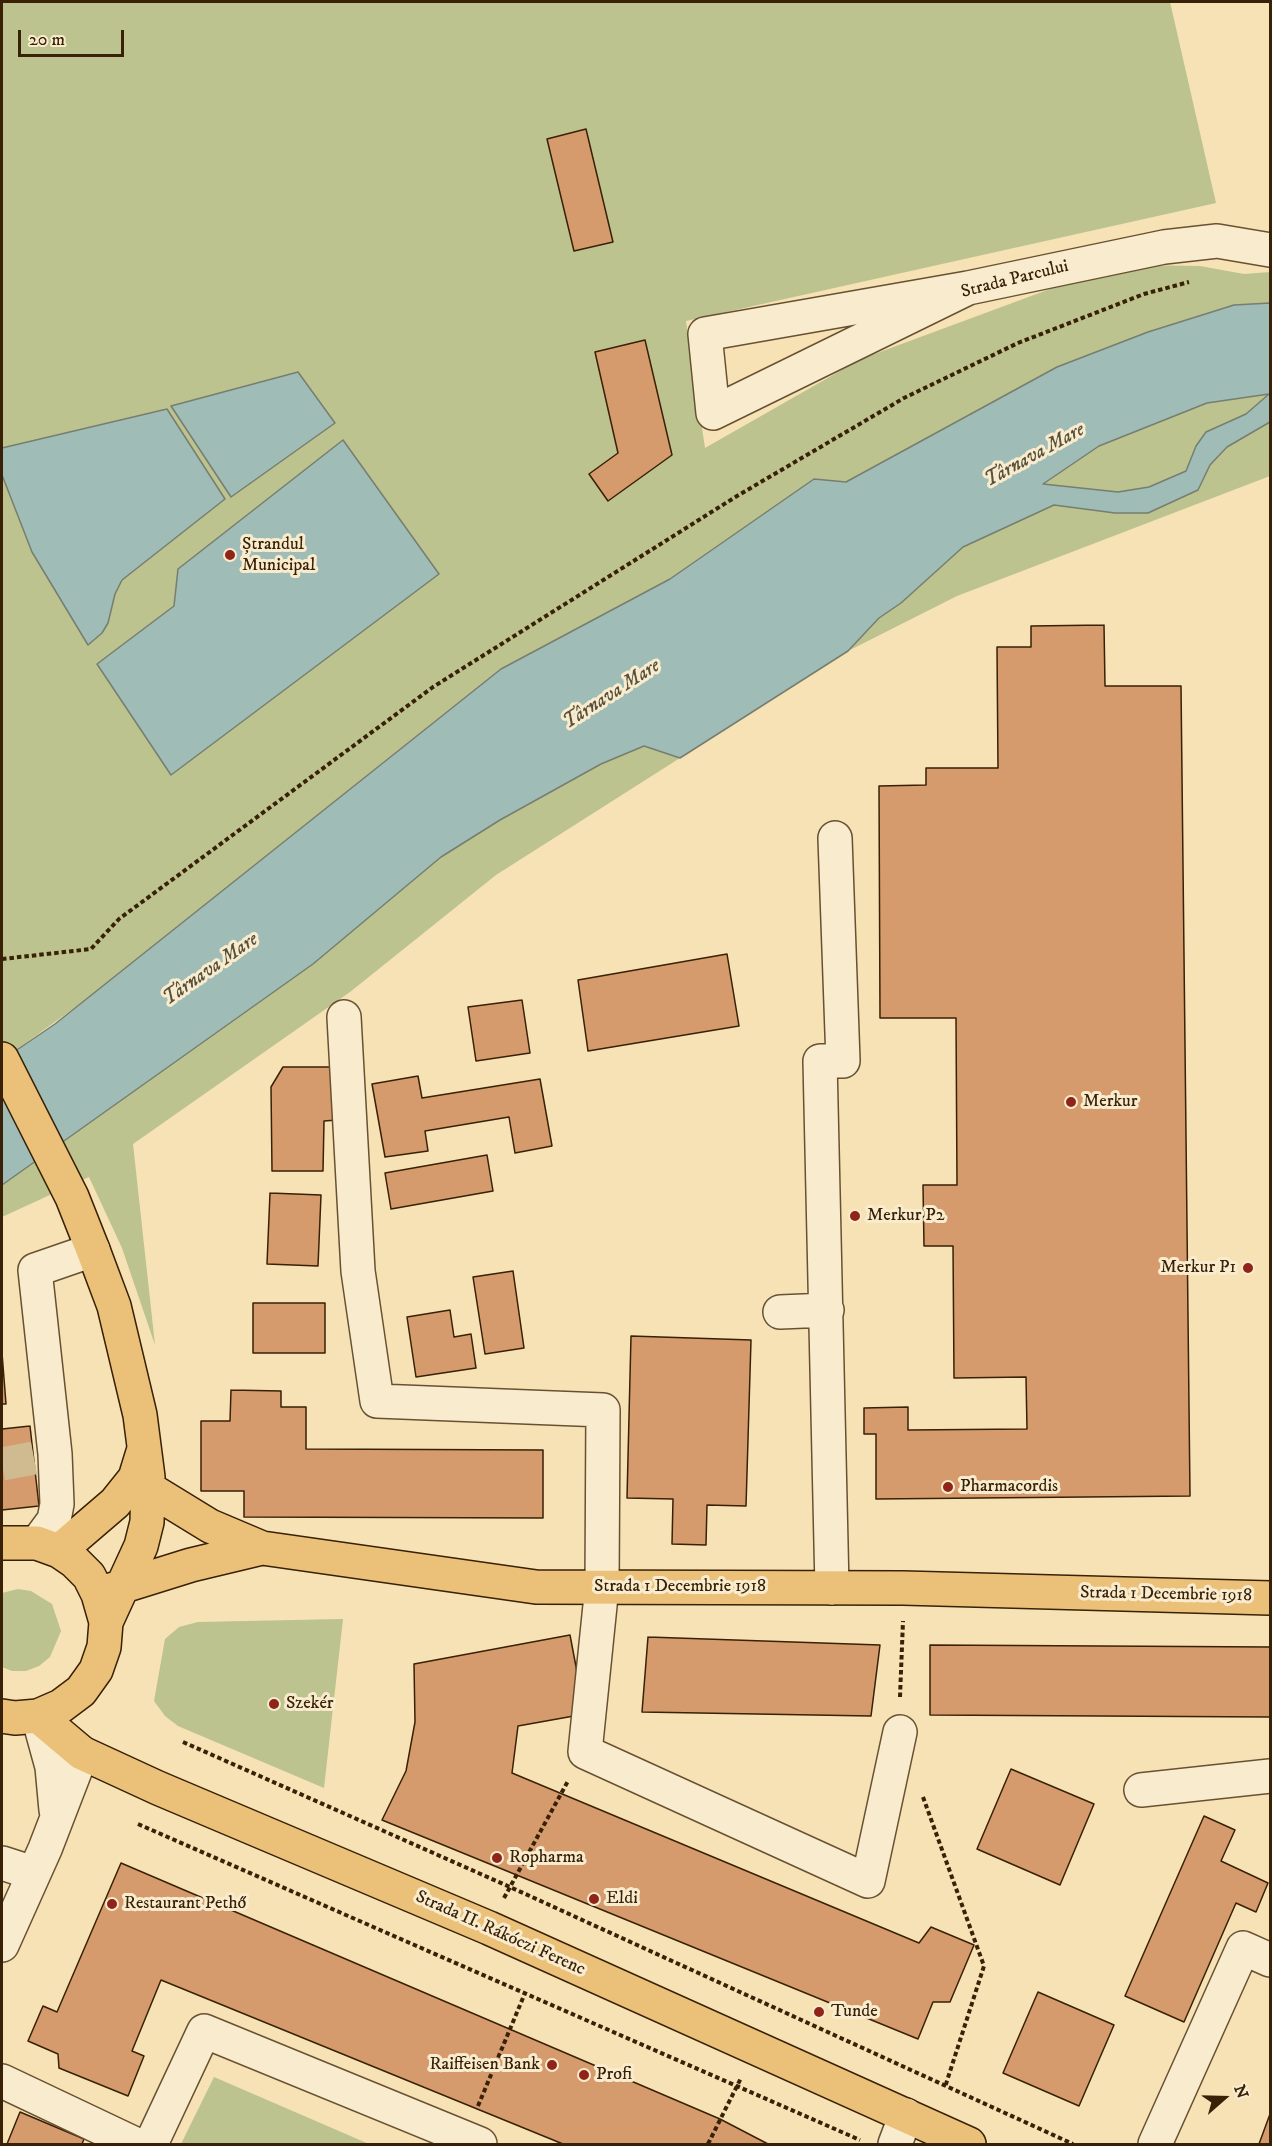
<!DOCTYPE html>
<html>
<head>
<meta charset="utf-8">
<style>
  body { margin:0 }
  #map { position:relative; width:1272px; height:2146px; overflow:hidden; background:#f6e2b4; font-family:"IM FELL DW Pica",serif }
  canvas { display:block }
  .frame { position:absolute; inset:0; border:3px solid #382106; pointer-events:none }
  .north { position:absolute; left:1194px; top:2068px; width:60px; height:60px; -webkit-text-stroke:4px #f9ecce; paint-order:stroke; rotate:70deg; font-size:16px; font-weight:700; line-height:24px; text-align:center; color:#382106 }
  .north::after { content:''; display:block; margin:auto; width:21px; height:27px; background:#382106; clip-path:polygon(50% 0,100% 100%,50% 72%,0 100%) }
  .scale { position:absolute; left:18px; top:30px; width:106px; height:27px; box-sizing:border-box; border:3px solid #382106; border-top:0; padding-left:8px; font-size:18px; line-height:21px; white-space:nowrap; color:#382106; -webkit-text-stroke:4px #f9ecce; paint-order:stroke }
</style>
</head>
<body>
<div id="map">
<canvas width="1272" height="2146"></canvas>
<div class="frame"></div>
<div class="north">N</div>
<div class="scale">20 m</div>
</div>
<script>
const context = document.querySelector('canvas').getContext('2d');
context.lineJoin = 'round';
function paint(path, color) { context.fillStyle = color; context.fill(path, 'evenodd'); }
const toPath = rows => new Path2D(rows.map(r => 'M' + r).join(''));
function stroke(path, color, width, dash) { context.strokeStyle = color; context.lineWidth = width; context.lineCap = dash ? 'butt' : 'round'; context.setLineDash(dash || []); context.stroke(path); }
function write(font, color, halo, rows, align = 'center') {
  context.font = font + ' "IM FELL DW Pica",serif'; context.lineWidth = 6; context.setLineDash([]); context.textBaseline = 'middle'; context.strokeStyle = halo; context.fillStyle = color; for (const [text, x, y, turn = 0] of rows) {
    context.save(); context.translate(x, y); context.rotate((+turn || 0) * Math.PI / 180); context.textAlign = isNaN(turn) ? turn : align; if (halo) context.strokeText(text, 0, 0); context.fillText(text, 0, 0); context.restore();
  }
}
paint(toPath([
  [2,2,1170,2,1216,203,686,321,705,448,861,359,1069,282,1139,265,1200,266,1244,274,1270,272,1270,303,1234,305,1148,332,1057,367,846,482,814,479,670,579,2,1060],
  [1270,394,1246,414,1206,432,1196,446,1186,471,1149,487,1118,492,1042,484,1099,446,1207,403],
  [1270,422,1270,476,957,596,848,651,879,618,901,603,963,547,1054,505,1115,513,1148,513,1198,490,1210,465,1227,447],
  [644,746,680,758,496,875,350,992,133,1144,155,1345,122,1248,89,1177,2,1217,2,1185,441,857,500,820,601,764],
  [18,1589,31,1591,52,1604,61,1631,50,1657,39,1666,26,1671,12,1671,2,1667,2,1593],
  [343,1619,324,1788,178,1726,165,1716,154,1701,165,1639,179,1627,198,1622],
  [214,2077,369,2144,181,2144]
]), '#bcc38e');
const water = toPath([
  [1270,303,1270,422,1227,447,1210,465,1198,490,1148,513,1115,513,1054,505,963,547,901,603,879,618,848,651,680,758,644,746,601,764,500,820,441,857,313,964,2,1185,2,1060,55,1024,501,669,670,579,814,479,846,482,1057,367,1148,332,1234,305,1270,303],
  [1269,394,1246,414,1206,432,1196,446,1186,471,1149,487,1118,492,1043,484,1099,446,1207,403,1269,394],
  [298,372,335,423,231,497,171,406,298,372],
  [167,409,225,499,122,580,115,594,108,623,102,633,88,645,32,552,2,475,2,448,167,409],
  [343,440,439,574,171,775,97,664,174,606,178,569,343,440]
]);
paint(water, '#a0bcb6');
stroke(water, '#767e70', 1.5);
const building = toPath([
  [586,129,613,242,574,251,547,139,586,129],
  [645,340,672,455,608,501,589,474,618,453,595,352,645,340],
  [1104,625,1105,686,1181,686,1190,1496,876,1499,876,1434,864,1434,864,1408,908,1407,908,1430,1027,1429,1026,1377,954,1378,953,1246,924,1246,923,1185,957,1185,956,1018,880,1018,879,786,926,785,926,768,998,768,997,647,1031,647,1031,626,1104,625],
  [727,954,739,1026,588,1051,578,980,727,954],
  [522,1000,530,1053,476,1061,468,1007,522,1000],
  [283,1067,335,1067,337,1120,324,1121,323,1171,272,1171,271,1087,283,1067],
  [418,1076,422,1098,540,1079,552,1146,515,1153,509,1117,425,1131,428,1151,385,1157,372,1084,418,1076],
  [487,1155,493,1191,391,1209,385,1173,487,1155],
  [270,1193,321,1195,318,1266,267,1264,270,1193],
  [513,1271,524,1348,485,1354,473,1277,513,1271],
  [253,1303,325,1303,325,1353,253,1353,253,1303],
  [450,1310,454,1337,471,1334,476,1368,416,1377,407,1317,450,1310],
  [631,1336,751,1340,746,1506,707,1505,706,1545,672,1544,673,1499,627,1498,631,1336],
  [2,1353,6,1404,2,1404,2,1353],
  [231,1390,281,1391,281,1407,306,1407,306,1449,543,1450,543,1518,244,1517,244,1491,201,1491,201,1421,230,1421,231,1390],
  [30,1426,39,1506,2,1510,2,1429,30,1426],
  [570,1635,585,1714,518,1726,512,1773,919,1943,931,1927,974,1945,950,2002,933,2002,918,2039,382,1820,406,1771,415,1722,414,1664,570,1635],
  [648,1637,880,1645,871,1716,642,1712,648,1637],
  [930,1645,1270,1647,1270,1717,930,1715,930,1645],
  [1011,1769,1094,1804,1060,1885,977,1849,1011,1769],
  [1204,1816,1235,1830,1221,1861,1268,1883,1256,1912,1236,1903,1184,2022,1125,1996,1204,1816],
  [121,1863,720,2119,768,2144,563,2144,161,1980,132,2051,144,2056,128,2096,59,2068,58,2054,28,2041,43,2006,57,2012,121,1863],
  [1038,1992,1114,2025,1079,2106,1003,2073,1038,1992],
  [20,2112,84,2139,82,2144,7,2144,20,2112],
  [1270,2114,1270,2144,1259,2144,1270,2114]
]);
paint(building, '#d69b6d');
stroke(building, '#382106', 1.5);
stroke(toPath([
  [2,1464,34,1458]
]), '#d0bb91', 33, [33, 16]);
const minor = toPath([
  [968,288,705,334,713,413,968,288,1164,247,1217,241,1270,250],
  [344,1017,358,1271,377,1401,603,1410,602,1586,585,1752,868,1881,900,1732],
  [780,1312,827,1310],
  [37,1543,54,1520,57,1504,55,1454,35,1270,93,1250],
  [832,1588,820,1061,843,1061,835,838],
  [38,1716,52,1767,56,1810],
  [1141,1790,1270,1776],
  [2,1863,33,1873],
  [2,1945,45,1849,82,1753],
  [2,2081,135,2144],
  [151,2144,204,2031,480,2144],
  [895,2144,906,2115],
  [1155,2144,1243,1948,1270,1960]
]);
const major = toPath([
  [2,1059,72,1197,93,1250,114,1306,140,1415,148,1477,147,1522,141,1546,106,1622],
  [148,1488,210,1526,262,1548],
  [2,1543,37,1543,59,1551,75,1562,89,1576,98,1594,106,1622,104,1647,96,1670,81,1691,61,1706,38,1716,15,1718,2,1716],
  [59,1551,115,1503,135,1478,143,1452],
  [98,1594,191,1565,262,1548,536,1587,903,1588,1270,1598],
  [38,1716,82,1753,158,1788,489,1928,969,2144]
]);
stroke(minor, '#685132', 36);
stroke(major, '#382106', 36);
stroke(toPath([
  [2,959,91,949,119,919,433,687,737,496,904,398,1018,343,1144,294,1189,282],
  [900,1697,903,1621],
  [183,1742,510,1887,1073,2144],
  [923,1797,984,1966,945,2087],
  [138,1824,860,2140],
  [504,1898,568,1781],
  [478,2106,525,1993],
  [708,2144,741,2078]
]), '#382106', 4, [4.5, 3]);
stroke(minor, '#f9ecce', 33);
stroke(major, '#ebc17a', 33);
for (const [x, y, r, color] of [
  [230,555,6,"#8f2418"],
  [1071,1102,6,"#8f2418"],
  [855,1216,6,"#8f2418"],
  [1248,1268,6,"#8f2418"],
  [948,1487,6,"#8f2418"],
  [274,1704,6,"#8f2418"],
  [497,1858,6,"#8f2418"],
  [594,1899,6,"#8f2418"],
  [112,1904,6,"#8f2418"],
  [819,2012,6,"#8f2418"],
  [552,2065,6,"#8f2418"],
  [584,2075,6,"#8f2418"]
]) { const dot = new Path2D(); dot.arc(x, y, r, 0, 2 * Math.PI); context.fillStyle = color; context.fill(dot); stroke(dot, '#f9ecce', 2); }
write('18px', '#382106', '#f9ecce', [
  ["Strada Parcului",1015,280,-14],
  ["Strada 1 Decembrie 1918",680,1587],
  ["Strada 1 Decembrie 1918",1166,1595,1],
  ["Strada II. Rákóczi Ferenc",500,1934,24]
]);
write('18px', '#382106', '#f9ecce', [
  ["Ștrandul",242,545],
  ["Municipal",242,566],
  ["Merkur",1083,1102],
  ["Merkur P2",867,1216],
  ["Merkur P1",1236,1268,"right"],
  ["Pharmacordis",960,1487],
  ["Szekér",286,1704],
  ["Ropharma",509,1858],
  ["Eldi",606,1899],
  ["Restaurant Pethő",124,1904],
  ["Tunde",831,2012],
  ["Raiffeisen Bank",540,2065,"right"],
  ["Profi",596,2075]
], 'left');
write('italic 20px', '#57503b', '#f9ecce', [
  ["Târnava Mare",1035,456,-29],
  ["Târnava Mare",612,695,-33],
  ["Târnava Mare",211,970,-35]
]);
</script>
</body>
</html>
